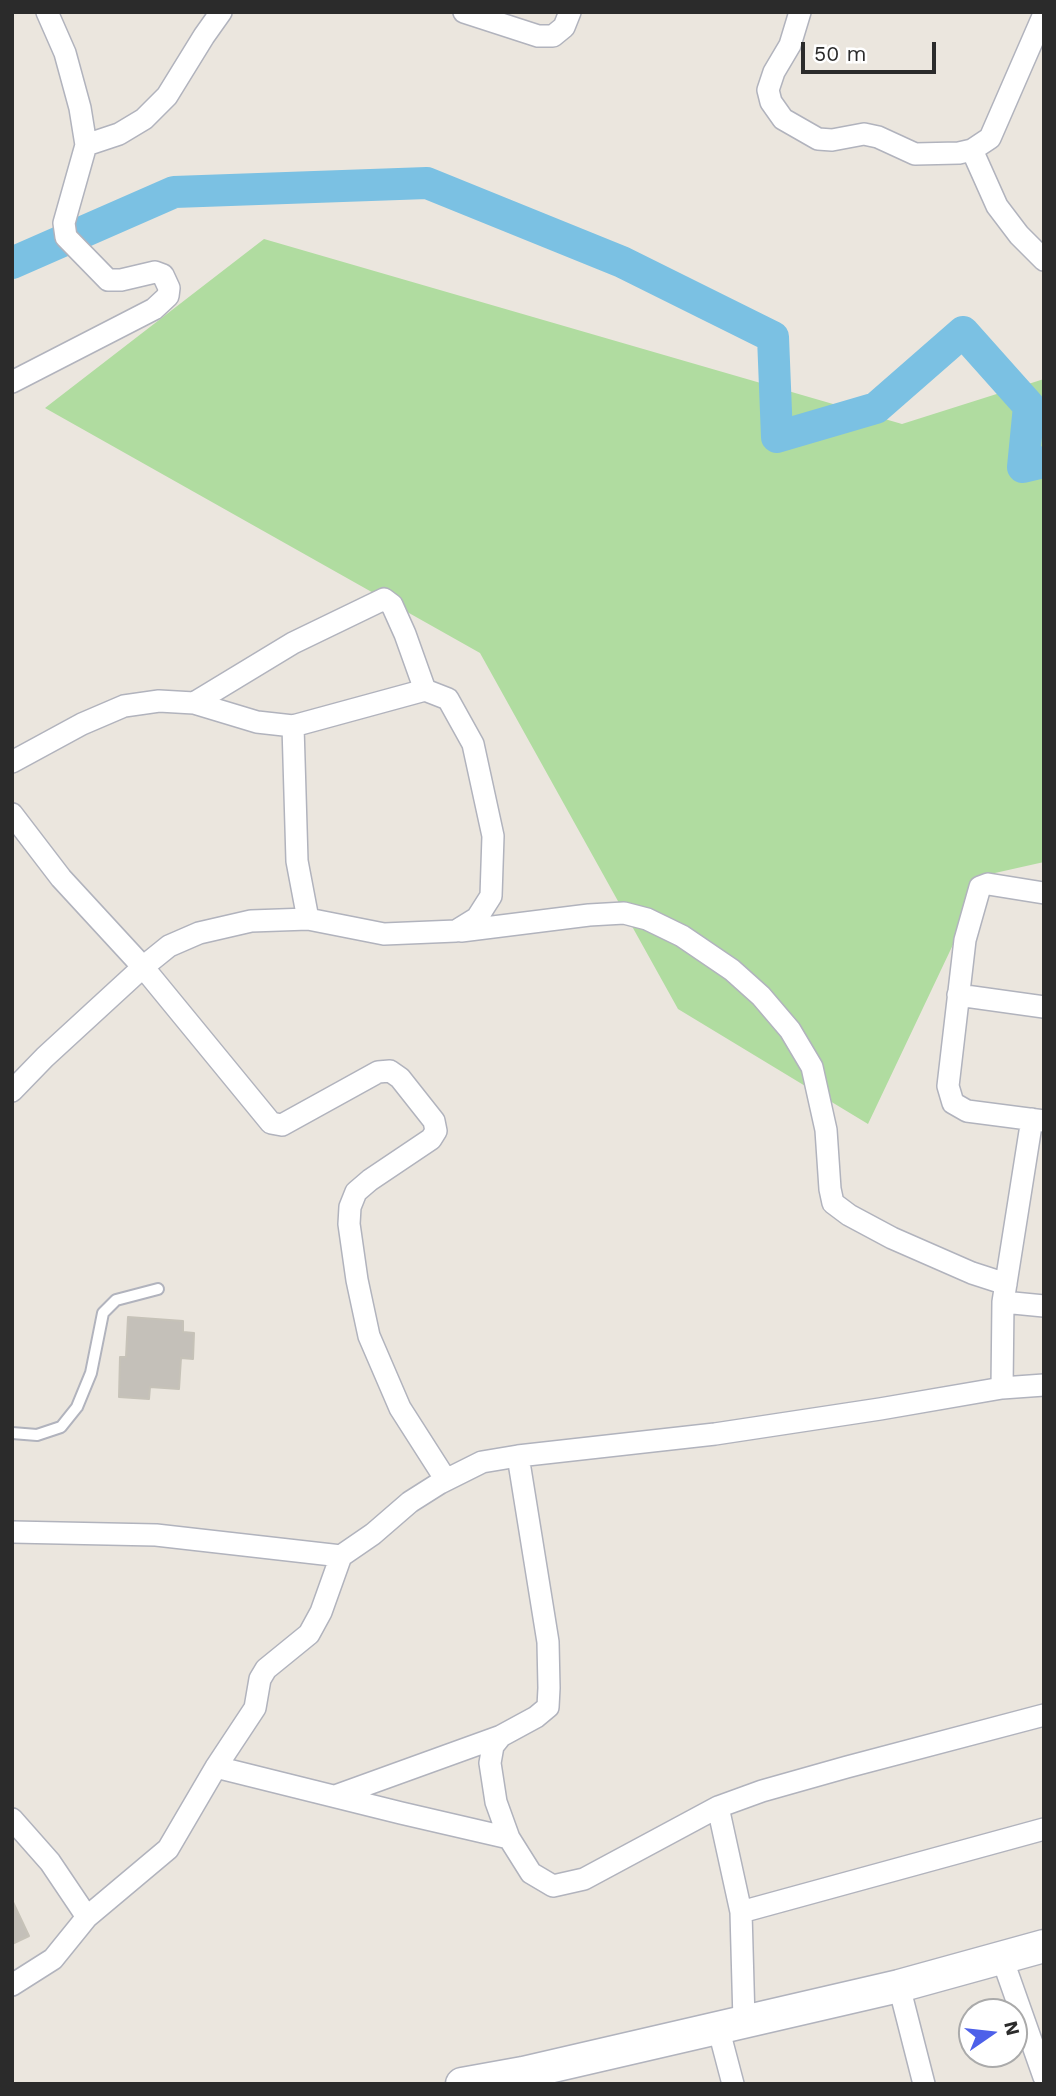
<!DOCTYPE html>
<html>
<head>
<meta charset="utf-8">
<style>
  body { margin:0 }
  #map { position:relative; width:1056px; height:2096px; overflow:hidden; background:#ebe6de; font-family:"Work Sans",sans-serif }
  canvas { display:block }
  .frame { position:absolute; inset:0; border:14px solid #2b2b2b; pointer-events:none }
  .north { position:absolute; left:958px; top:1998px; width:70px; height:70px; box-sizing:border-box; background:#fff; border:2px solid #aaa; border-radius:50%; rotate:76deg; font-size:19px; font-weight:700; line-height:28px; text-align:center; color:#2b2b2b }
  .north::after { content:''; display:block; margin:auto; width:24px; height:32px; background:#4d60e9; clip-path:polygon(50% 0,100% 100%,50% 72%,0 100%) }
  .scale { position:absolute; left:801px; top:42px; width:135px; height:32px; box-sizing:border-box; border:4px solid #2b2b2b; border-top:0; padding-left:9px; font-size:21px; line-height:24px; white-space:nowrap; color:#2b2b2b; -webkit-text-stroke:5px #fff; paint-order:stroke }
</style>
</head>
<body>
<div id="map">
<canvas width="1056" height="2096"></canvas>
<div class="frame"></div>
<div class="north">N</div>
<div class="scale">50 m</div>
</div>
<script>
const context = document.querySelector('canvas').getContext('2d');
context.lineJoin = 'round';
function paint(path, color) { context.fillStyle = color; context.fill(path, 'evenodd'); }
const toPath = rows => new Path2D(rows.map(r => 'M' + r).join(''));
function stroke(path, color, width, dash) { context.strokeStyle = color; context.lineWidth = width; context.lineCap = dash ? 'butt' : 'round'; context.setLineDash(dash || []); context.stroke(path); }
paint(toPath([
  [264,239,902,424,1044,379,1044,862,986,875,868,1124,678,1009,480,653,45,408]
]), '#b0dca0');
stroke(toPath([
  [12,263,174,192,427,183,622,262,773,337,777,437,876,408,963,332,1029,406,1023,467,1044,462]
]), '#7bc1e3', 32);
const building = toPath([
  [128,1317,183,1321,183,1332,194,1333,193,1359,181,1358,179,1389,150,1387,149,1399,119,1397,120,1357,126,1357,128,1317],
  [12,1900,29,1936,12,1944,12,1900]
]);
paint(building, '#c4c0b9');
stroke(building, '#c6c2b8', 2);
const lane = toPath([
  [12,1433,37,1435,61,1427,77,1407,91,1373,103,1313,116,1300,158,1289]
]);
const street = toPath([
  [464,12,538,36,553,36,564,27,570,12],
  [800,12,790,45,774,72,768,90,771,102,783,119,818,139,832,140,864,134,878,137,915,154,959,153,972,150,990,138,1044,14],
  [86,145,119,134,144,119,167,96,204,36,221,12],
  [972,150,997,206,1019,235,1044,260],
  [12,382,154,309,168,296,169,288,163,275,155,272,121,280,108,280,66,237,64,223,86,145,80,108,65,53,47,12],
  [194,703,293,643,384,599,392,605,405,634,425,690],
  [293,726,297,861,308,919],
  [12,762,82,724,124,706,159,701,194,703,257,722,293,726,425,690,448,699,473,744,493,836,491,896,477,918,456,931,384,934,308,919,251,921,199,933,169,946,143,967,61,878,12,814],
  [1044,893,988,884,980,887,965,940,948,1086,953,1103,967,1111,1044,1121],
  [461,931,589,915,624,913,647,919,682,936,732,970,761,996,790,1030,812,1067,826,1130,830,1189,833,1203,849,1215,892,1238,972,1273,1006,1284],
  [958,995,1044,1007],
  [12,1091,45,1057,143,967,271,1123,282,1125,378,1072,390,1071,400,1078,434,1121,436,1131,431,1139,370,1180,356,1192,350,1207,349,1224,357,1280,369,1336,400,1408,446,1480],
  [1003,1302,1044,1306],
  [1002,1388,1003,1302,1032,1119],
  [518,1456,548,1642,549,1688,548,1707,536,1717,501,1736,493,1746,490,1763,496,1802,509,1838,531,1873,553,1886,584,1879,718,1807],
  [12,1532,156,1535,341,1556],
  [216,1767,401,1813,509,1838],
  [335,1796,501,1736],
  [12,1819,50,1862,87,1917],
  [741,1912,1044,1829],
  [1002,1958,1044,2077],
  [12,1985,53,1959,87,1917,168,1849,216,1767,255,1708,260,1679,266,1669,309,1634,321,1612,341,1556,373,1534,410,1502,440,1483,482,1462,518,1456,715,1434,880,1409,1002,1388,1044,1385],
  [899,1986,924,2084],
  [744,2021,741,1912,718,1807,762,1791,847,1767,1044,1715],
  [718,2027,733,2084]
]);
const secondary = toPath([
  [462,2084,523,2073,899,1986,1044,1946]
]);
stroke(lane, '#b1b3bd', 14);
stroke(street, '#b1b3bd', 24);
stroke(secondary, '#b1b3bd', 35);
stroke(lane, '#fff', 10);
stroke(street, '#fff', 21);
stroke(secondary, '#fff', 32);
</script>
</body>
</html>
